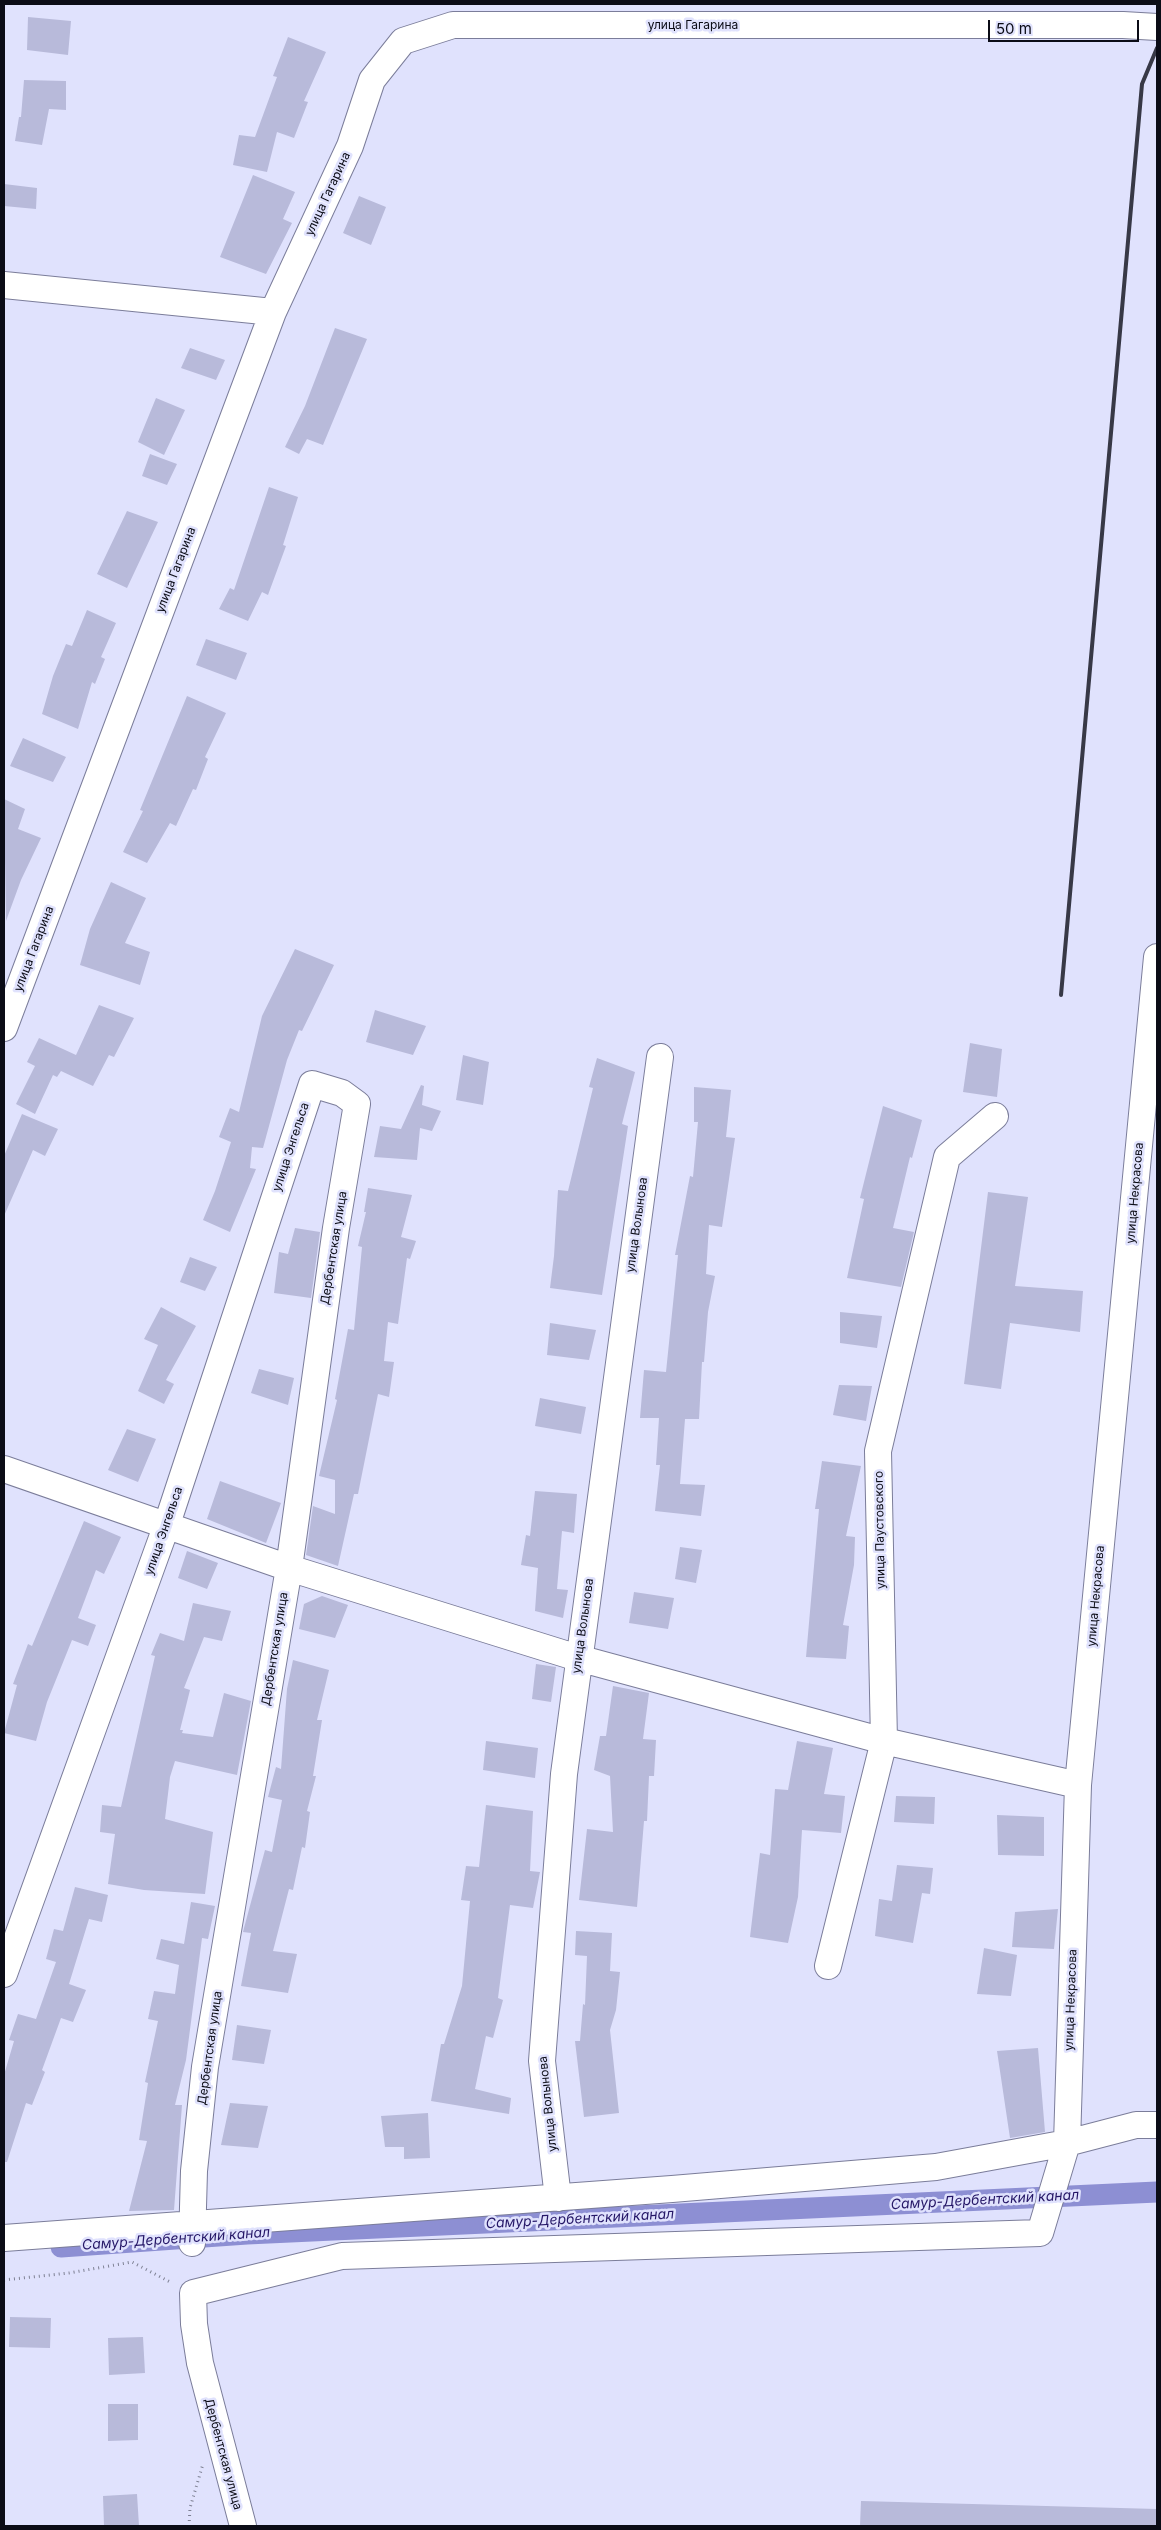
<!DOCTYPE html>
<html>
<head>
<meta charset="utf-8">
<style>
  body { margin:0 }
  #map { position:relative; width:1161px; height:2530px; overflow:hidden; background:#e0e2fd; font-family:Inter,sans-serif }
  canvas { display:block }
  .frame { position:absolute; inset:0; border:5px solid #0b0c16; pointer-events:none }
  .scale { position:absolute; left:988px; top:20px; width:151px; height:22px; box-sizing:border-box; border:2px solid #0b0c16; border-top:0; padding-left:6px; font-size:15px; line-height:18px; white-space:nowrap; color:#0b0c16; -webkit-text-stroke:4px #e0e2fd; paint-order:stroke }
</style>
</head>
<body>
<div id="map">
<canvas width="1161" height="2530"></canvas>
<div class="frame"></div>
<div class="scale">50 m</div>
</div>
<script>
const context = document.querySelector('canvas').getContext('2d');
context.lineJoin = 'round';
const toPath = rows => new Path2D(rows.map(r => 'M' + r).join(''));
function stroke(path, color, width, dash) { context.strokeStyle = color; context.lineWidth = width; context.lineCap = dash ? 'butt' : 'round'; context.setLineDash(dash || []); context.stroke(path); }
function paint(path, color) { context.fillStyle = color; context.fill(path, 'evenodd'); }
function write(font, color, halo, rows, align = 'center') {
  context.font = font + ' Inter,sans-serif'; context.lineWidth = 5; context.setLineDash([]); context.textBaseline = 'middle'; context.strokeStyle = halo; context.fillStyle = color; for (const [text, x, y, turn = 0] of rows) {
    context.save(); context.translate(x, y); context.rotate((+turn || 0) * Math.PI / 180); context.textAlign = isNaN(turn) ? turn : align; if (halo) context.strokeText(text, 0, 0); context.fillText(text, 0, 0); context.restore();
  }
}
stroke(toPath([
  [61,2247,247,2234,1157,2192]
]), '#8d8fd3', 21);
paint(toPath([
  [28,17,71,21,68,55,27,50],
  [288,37,326,52,304,101,308,102,294,138,277,132,267,172,233,165,239,135,255,137,277,77,273,76],
  [24,80,66,81,66,110,49,109,42,145,15,141,19,117,21,117],
  [253,175,295,192,283,219,292,223,266,274,220,257],
  [4,184,37,188,36,209,4,206],
  [359,196,386,207,371,245,343,233],
  [335,328,367,339,323,445,307,439,299,454,285,447,305,406],
  [190,348,225,360,216,380,181,368],
  [156,398,185,410,164,455,138,442],
  [150,454,177,464,167,485,142,476],
  [269,487,298,497,283,545,286,546,268,595,262,592,248,621,219,609,230,588,234,590],
  [127,511,158,522,127,588,97,574],
  [87,610,116,623,101,657,105,659,95,684,92,682,78,729,42,714,53,676,66,644,72,646],
  [206,639,247,653,236,680,196,665],
  [187,696,226,713,205,757,208,759,196,790,193,789,176,826,170,823,147,863,123,852,143,811,140,810],
  [23,738,66,757,53,782,10,766],
  [4,799,25,809,18,829,41,838,21,880,6,921],
  [111,882,146,898,125,943,150,952,140,985,80,965,90,929],
  [295,949,334,965,302,1031,299,1030,287,1060,263,1148,252,1147,250,1168,256,1169,230,1232,203,1220,215,1191,231,1142,219,1137,230,1108,239,1112,262,1016],
  [99,1005,134,1018,114,1057,109,1055,93,1086,61,1071,57,1077,53,1075,35,1114,16,1104,35,1066,27,1062,39,1038,76,1055],
  [375,1010,426,1026,413,1055,366,1042],
  [970,1043,1002,1049,997,1097,963,1092],
  [463,1055,489,1062,483,1105,456,1100],
  [597,1058,635,1072,622,1124,628,1126,602,1295,550,1288,554,1256,558,1190,568,1191,593,1088,589,1087],
  [421,1085,424,1086,422,1105,441,1111,432,1131,420,1128,417,1160,374,1157,380,1126,401,1129],
  [694,1087,731,1090,726,1137,735,1138,722,1227,709,1225,706,1274,715,1276,708,1312,704,1362,702,1362,699,1419,685,1419,680,1484,705,1485,701,1516,655,1511,660,1465,656,1465,659,1418,640,1418,644,1370,666,1372,678,1255,675,1255,690,1176,693,1177,698,1122,694,1122],
  [883,1106,922,1120,912,1158,910,1157,893,1228,914,1232,901,1287,847,1278,864,1199,860,1198],
  [22,1114,58,1129,45,1156,33,1150,4,1216,4,1156],
  [368,1188,412,1195,401,1237,416,1241,410,1259,407,1258,398,1324,388,1322,384,1361,394,1362,389,1397,378,1394,358,1494,354,1494,338,1566,306,1555,313,1506,335,1514,335,1480,319,1476,337,1400,335,1399,348,1329,354,1330,362,1247,358,1246,366,1212,364,1212],
  [988,1192,1028,1197,1015,1286,1083,1291,1080,1332,1010,1323,1001,1389,964,1384],
  [295,1228,320,1232,311,1298,274,1293,279,1252,288,1254],
  [190,1257,217,1267,205,1291,180,1282],
  [161,1307,196,1326,166,1380,174,1384,164,1404,138,1391,158,1345,144,1339],
  [840,1312,882,1316,877,1348,840,1343],
  [550,1323,596,1330,589,1360,547,1355],
  [259,1369,294,1378,288,1405,251,1393],
  [839,1385,872,1386,866,1421,833,1415],
  [540,1398,586,1407,581,1434,535,1426],
  [127,1429,156,1439,138,1482,108,1470],
  [822,1461,861,1466,846,1536,855,1537,854,1565,843,1625,849,1626,846,1659,806,1657,819,1509,815,1509],
  [220,1481,281,1503,266,1543,207,1519],
  [535,1491,577,1494,574,1533,562,1531,557,1589,568,1590,563,1618,535,1611,538,1568,521,1565,526,1535,530,1536],
  [84,1521,121,1537,104,1574,96,1570,78,1618,96,1625,88,1646,72,1640,47,1702,36,1741,4,1733,17,1685,13,1684,28,1644,32,1646],
  [680,1547,702,1550,696,1583,675,1579],
  [187,1551,218,1563,207,1589,178,1578],
  [634,1592,674,1598,668,1629,629,1623],
  [322,1596,348,1605,335,1638,299,1629,304,1604],
  [193,1603,231,1611,222,1641,204,1637,184,1688,190,1690,180,1730,183,1730,182,1733,213,1737,224,1693,251,1701,237,1775,175,1761,170,1777,165,1819,213,1832,205,1894,144,1890,108,1884,115,1834,100,1832,102,1805,121,1807,155,1656,151,1655,160,1633,184,1641],
  [293,1660,329,1670,317,1720,322,1720,313,1776,316,1776,307,1811,310,1812,305,1848,302,1847,293,1890,289,1889,273,1951,297,1954,288,1993,241,1986,251,1933,243,1932,244,1928,265,1850,272,1852,282,1800,268,1797,276,1767,281,1769,287,1689],
  [536,1664,556,1667,551,1702,532,1699],
  [613,1686,649,1693,643,1739,656,1740,654,1776,649,1776,647,1821,644,1821,637,1907,579,1900,587,1829,613,1832,610,1776,594,1770,600,1736,606,1736],
  [486,1741,538,1748,535,1778,483,1770],
  [797,1741,833,1748,824,1794,845,1796,841,1833,802,1830,798,1897,788,1943,750,1937,760,1853,770,1855,775,1789,788,1790],
  [896,1796,935,1797,934,1824,894,1822],
  [486,1805,533,1811,530,1871,540,1872,533,1908,510,1905,498,1998,503,2000,493,2038,486,2036,475,2089,511,2098,509,2114,431,2101,441,2044,444,2044,462,1986,470,1901,461,1900,466,1866,479,1867],
  [997,1815,1044,1817,1044,1856,998,1855],
  [897,1865,933,1868,930,1894,922,1893,913,1943,875,1936,879,1899,892,1901],
  [75,1887,108,1895,102,1922,89,1919,69,1984,86,1990,73,2022,61,2018,42,2070,45,2072,32,2105,26,2103,7,2162,4,2162,4,2075,14,2041,9,2040,18,2014,36,2019,56,1962,46,1959,54,1929,63,1931],
  [191,1902,215,1906,208,1939,202,1938,186,2060,175,2105,182,2105,174,2210,129,2211,147,2141,139,2140,148,2083,145,2082,158,2021,148,2019,154,1991,175,1994,179,1965,156,1959,161,1939,184,1944],
  [1058,1909,1054,1949,1012,1947,1015,1912],
  [576,1931,612,1933,610,1971,620,1972,616,2010,610,2030,619,2113,584,2117,575,2041,580,2041,583,2004,585,2005,587,1956,575,1955],
  [984,1948,1017,1955,1011,1996,977,1994],
  [237,2025,271,2030,264,2064,232,2060],
  [1038,2048,1045,2132,1010,2138,997,2051],
  [230,2103,268,2106,258,2148,221,2145],
  [428,2113,430,2158,404,2159,404,2147,385,2147,381,2116],
  [10,2317,51,2318,50,2348,9,2347],
  [143,2337,145,2373,109,2375,108,2338],
  [108,2404,138,2404,138,2440,108,2441],
  [137,2494,139,2526,104,2526,103,2496],
  [861,2501,1157,2509,1157,2526,860,2526]
]), '#b8bada');
const minor = toPath([
  [4,285,273,312],
  [4,1028,273,312,350,146,372,80,403,41,453,25,1123,25,1157,27],
  [4,1469,289,1568,578,1658,884,1741,1078,1785],
  [828,1966,884,1741,878,1451,947,1157,995,1116],
  [4,1974,166,1527,312,1084,342,1093,357,1104,336,1228,289,1568,205,2067,194,2171,192,2243],
  [558,2198,542,2061,564,1774,660,1057],
  [4,2238,672,2189,936,2167,1067,2143,1136,2125,1157,2125],
  [243,2526,200,2363,194,2324,193,2293,342,2256,1040,2233,1067,2143,1078,1785,1157,957]
]);
stroke(minor, '#7b7d9a', 28);
stroke(toPath([
  [4,2280,69,2273,132,2262,172,2283],
  [189,2526,190,2508,203,2464]
]), '#7e8093', 3, [1, 4]);
stroke(minor, '#fff', 26);
stroke(toPath([
  [1061,995,1142,84,1157,48]
]), '#373846', 4);
write('12px', '#0b0c16', '#e0e2fd', [
  ["улица Гагарина",693,25],
  ["улица Гагарина",328,194,-65],
  ["улица Гагарина",176,570,-69],
  ["улица Гагарина",34,949,-69],
  ["улица Энгельса",291,1147,-72],
  ["улица Некрасова",1135,1193,-85],
  ["улица Волынова",637,1225,-82],
  ["Дербентская улица",334,1248,-81],
  ["улица Паустовского",880,1530,-91],
  ["улица Энгельса",164,1531,-71],
  ["улица Некрасова",1096,1596,-85],
  ["улица Волынова",583,1626,-82],
  ["Дербентская улица",275,1649,-81],
  ["улица Некрасова",1071,2000,-88],
  ["Дербентская улица",210,2048,-82],
  ["улица Волынова",548,2104,-96],
  ["Дербентская улица",223,2454,75]
]);
write('italic 14px', '#251767', '#e0e2fd', [
  ["Самур-Дербентский канал",985,2200,-3],
  ["Самур-Дербентский канал",580,2219,-3],
  ["Самур-Дербентский канал",176,2239,-4]
]);
</script>
</body>
</html>
